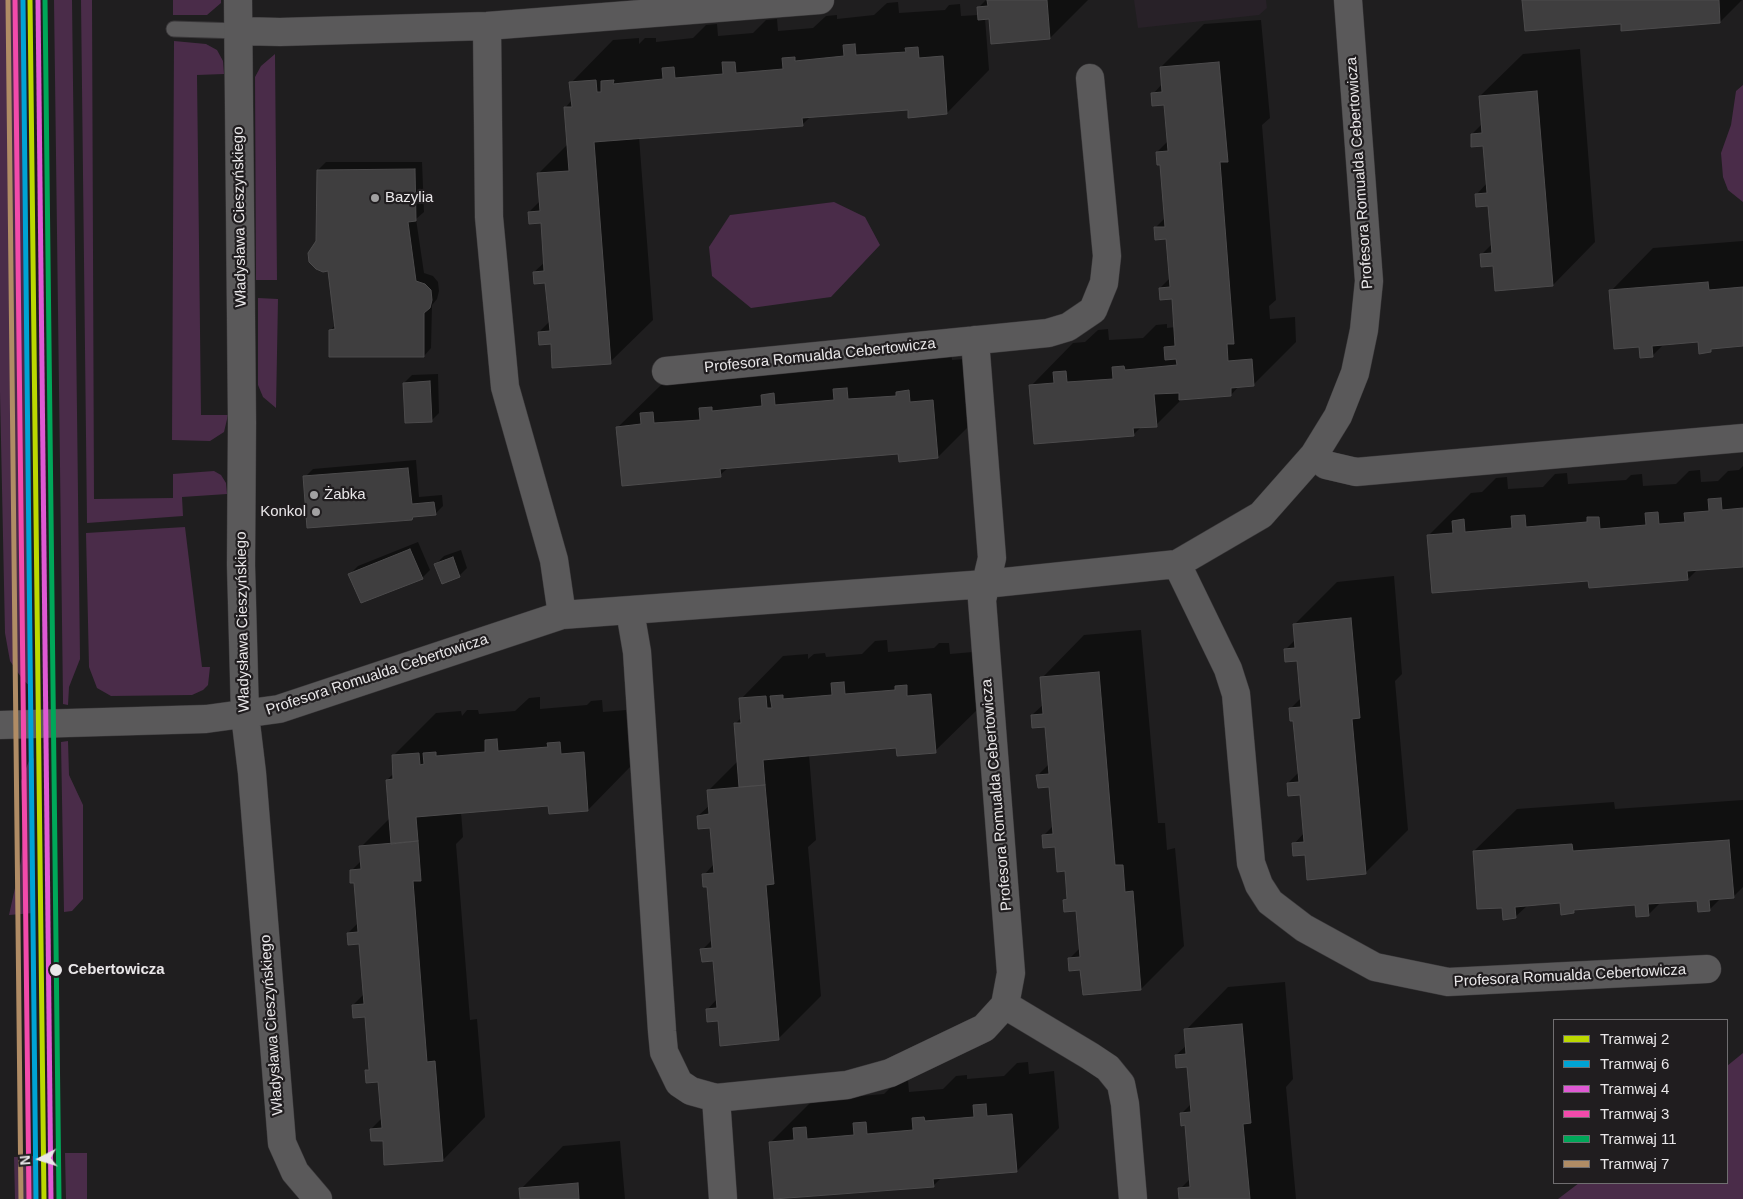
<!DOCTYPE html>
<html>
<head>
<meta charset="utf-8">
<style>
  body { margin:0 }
  #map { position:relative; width:1743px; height:1199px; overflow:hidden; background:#1f1e1f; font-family:Arial,sans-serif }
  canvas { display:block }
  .legend { position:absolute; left:1553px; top:1019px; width:175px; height:165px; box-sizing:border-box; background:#201d1f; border:1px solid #706e70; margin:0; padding:6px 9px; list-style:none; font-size:15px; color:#e9e7e9 }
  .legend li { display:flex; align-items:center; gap:10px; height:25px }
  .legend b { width:25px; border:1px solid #706e70 }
  .north { position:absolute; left:15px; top:1134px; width:50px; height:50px; -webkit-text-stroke:4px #201d1f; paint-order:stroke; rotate:265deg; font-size:14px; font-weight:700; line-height:20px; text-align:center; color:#e9e7e9 }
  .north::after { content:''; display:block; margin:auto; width:18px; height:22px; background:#e9e7e9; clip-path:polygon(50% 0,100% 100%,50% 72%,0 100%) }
</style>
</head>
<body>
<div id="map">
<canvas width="1743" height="1199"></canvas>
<ul class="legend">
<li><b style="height:6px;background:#bcd800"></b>Tramwaj 2</li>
<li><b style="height:6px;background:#00a3d4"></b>Tramwaj 6</li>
<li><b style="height:6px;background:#df59d4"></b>Tramwaj 4</li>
<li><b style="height:6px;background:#f24aab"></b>Tramwaj 3</li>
<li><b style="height:6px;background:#00a759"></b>Tramwaj 11</li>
<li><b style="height:6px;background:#b08c65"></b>Tramwaj 7</li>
</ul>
<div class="north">N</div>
</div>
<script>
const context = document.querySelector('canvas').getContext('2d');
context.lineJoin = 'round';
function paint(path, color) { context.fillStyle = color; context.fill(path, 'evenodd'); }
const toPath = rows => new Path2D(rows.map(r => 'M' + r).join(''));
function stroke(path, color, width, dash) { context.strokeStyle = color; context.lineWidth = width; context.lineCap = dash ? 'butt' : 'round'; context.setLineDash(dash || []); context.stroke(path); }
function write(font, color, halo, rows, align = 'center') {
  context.font = font + ' Arial,sans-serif'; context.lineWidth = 4.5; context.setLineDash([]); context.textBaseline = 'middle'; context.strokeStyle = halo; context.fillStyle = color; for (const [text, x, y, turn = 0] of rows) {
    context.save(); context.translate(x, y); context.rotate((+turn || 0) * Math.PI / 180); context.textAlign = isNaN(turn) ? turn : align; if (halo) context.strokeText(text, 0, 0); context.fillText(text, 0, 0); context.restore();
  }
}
paint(toPath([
  [1134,0,1266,0,1267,8,1259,15,1138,28]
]), '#282128');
paint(toPath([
  [0,0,23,0,32,688,23,680,10,661,5,633,0,392],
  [54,0,72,0,80,659,69,687,68,705,63,704,63,699],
  [81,0,92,0,94,499,173,498,173,474,214,471,221,475,226,483,227,494,182,497,183,516,87,523],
  [173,0,221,0,221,3,207,15,173,15],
  [174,41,206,44,217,50,223,61,224,74,197,75,201,415,228,415,224,432,210,441,172,440],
  [275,54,277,280,256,280,255,77,261,66],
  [1743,85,1743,202,1728,190,1723,177,1721,153,1731,125,1736,91],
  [834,202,865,217,880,245,831,297,751,308,712,276,709,247,730,215],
  [258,298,278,299,276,408,263,397,258,385],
  [185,527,202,667,210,667,208,685,203,690,192,695,111,696,97,688,89,667,86,533],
  [68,741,69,775,83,805,83,899,72,911,64,912,61,742],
  [34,758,34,913,9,915,21,861,23,833,21,781,29,761],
  [1743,1053,1743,1199,1558,1199,1579,1183,1727,1183,1727,1066],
  [65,1153,87,1153,87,1199,66,1199],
  [35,1156,36,1199,15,1199,14,1157]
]), '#4a2c49');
paint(toPath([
  [986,0,1088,0,1050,38,990,18,985,18,989,70,947,113,909,109,811,116,802,125,639,137,653,320,610,362,552,342,539,332,550,321,546,282,534,272,545,262,542,222,529,212,540,201,538,174,568,144,565,108,572,100,571,83,613,40,639,38,639,44,645,38,656,38,656,42,693,38,706,25,717,24,718,36,753,33,766,20,777,19,778,31,813,28,826,16,837,15,837,19,874,15,887,3,898,2,899,13,945,10,949,5,960,4,961,16,978,15,978,8],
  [1523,0,1742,0,1720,22,1622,22],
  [1261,20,1270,118,1262,125,1276,300,1269,306,1270,319,1295,317,1296,342,1253,385,1239,386,1231,395,1183,398,1156,425,1142,426,1133,435,1031,386,1073,343,1085,342,1098,330,1108,329,1109,340,1143,338,1156,325,1167,324,1167,328,1175,327,1173,298,1160,288,1171,277,1167,238,1155,228,1166,217,1161,163,1157,152,1168,141,1165,104,1153,94,1163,83,1161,67,1204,24],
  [1580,49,1595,242,1553,285,1494,265,1481,255,1492,244,1489,205,1477,194,1487,183,1484,144,1472,134,1482,124,1480,96,1523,54],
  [326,162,422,162,424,212,416,219,424,273,433,276,438,282,439,291,437,299,432,305,431,348,424,356,330,331,336,324,329,270,318,241,318,170],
  [1743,241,1743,345,1714,347,1710,351,1699,340,1665,343,1652,356,1640,345,1611,291,1653,248],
  [951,348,952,360,976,358,981,414,938,457,899,453,729,467,720,475,618,427,661,385],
  [438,374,439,413,431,421,404,383,412,375],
  [416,460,419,497,442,495,443,506,435,514,415,516,412,519,305,477,313,469],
  [1743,466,1743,566,1698,569,1688,579,1590,580,1429,535,1471,493,1482,492,1496,478,1507,477,1508,489,1543,487,1555,474,1567,473,1568,484,1626,480,1631,475,1642,474,1643,486,1676,484,1689,471,1700,470,1701,482,1718,481,1728,471,1739,470],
  [418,542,430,570,422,578,350,574,358,566],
  [461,550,467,568,459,576,436,564,444,556],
  [1394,576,1402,674,1395,681,1408,830,1365,873,1306,853,1294,844,1304,833,1301,793,1288,783,1299,772,1295,720,1290,709,1301,698,1298,660,1285,650,1296,639,1295,624,1337,582],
  [1141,630,1158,823,1165,823,1167,850,1175,848,1184,946,1141,989,1082,968,1069,959,1080,948,1077,910,1064,900,1068,896,1066,870,1056,846,1043,836,1054,825,1050,786,1038,775,1049,764,1046,725,1032,715,1044,704,1042,678,1084,635],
  [887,640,888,652,934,648,939,643,949,643,950,654,973,652,978,709,935,751,897,747,809,755,816,840,808,847,821,996,778,1039,719,1020,707,1010,717,999,714,959,702,950,713,939,708,885,704,875,714,864,711,826,698,816,710,805,709,790,738,761,735,724,742,717,741,699,783,656,808,654,808,659,814,654,825,653,826,657,862,654,875,641],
  [540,697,540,709,587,705,591,701,602,700,603,712,626,710,630,767,588,810,549,804,461,812,463,837,456,844,470,1020,477,1019,485,1117,443,1160,384,1139,371,1129,382,1118,379,1081,367,1070,370,1067,366,1015,353,1005,364,994,361,943,348,933,359,922,355,882,351,871,362,860,361,847,390,818,387,780,394,773,393,756,436,713,461,711,462,716,467,710,478,710,479,714,515,711,529,698],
  [1743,800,1743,887,1733,897,1722,897,1709,910,1698,899,1661,902,1648,915,1636,904,1578,908,1574,912,1562,902,1528,905,1515,917,1503,906,1474,851,1517,809,1614,802,1615,809],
  [1285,982,1293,1079,1286,1087,1296,1199,1181,1199,1180,1189,1191,1178,1186,1124,1181,1114,1192,1103,1189,1065,1176,1055,1187,1045,1186,1030,1228,987],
  [1028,1062,1029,1074,1054,1071,1059,1128,1017,1171,942,1177,933,1186,770,1143,813,1100,884,1094,897,1081,908,1080,909,1092,943,1089,956,1076,967,1075,967,1079,1004,1076,1017,1063],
  [620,1141,625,1199,521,1199,521,1189,563,1146]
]), '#0007');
const building = toPath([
  [987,0,1047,0,1050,39,991,44,989,19,978,20,977,7,988,6,987,0],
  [1522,0,1719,0,1720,23,1621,31,1621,24,1525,31,1522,0],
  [855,44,856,55,906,52,905,48,918,47,919,58,943,56,947,114,908,118,908,110,802,118,803,126,594,142,611,364,552,368,551,344,539,345,538,332,550,331,545,283,534,284,533,272,544,271,541,223,529,224,528,212,540,211,537,173,569,171,564,107,572,107,569,82,596,80,597,92,601,92,601,81,614,80,613,84,663,79,662,68,674,67,675,78,723,74,722,62,735,62,736,73,783,69,782,58,795,57,795,61,844,56,843,45,855,44],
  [1219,62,1228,162,1220,162,1234,344,1227,344,1228,361,1252,359,1254,386,1231,388,1231,396,1179,400,1179,393,1154,394,1157,427,1133,428,1134,436,1034,444,1029,385,1054,383,1053,372,1066,371,1067,382,1113,379,1112,367,1124,366,1125,370,1177,365,1176,359,1165,360,1164,347,1175,346,1172,299,1160,300,1159,288,1170,287,1166,239,1155,240,1154,227,1165,227,1160,165,1157,165,1156,152,1168,151,1164,105,1152,106,1151,93,1162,92,1160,67,1219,62],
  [1537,91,1553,286,1495,291,1493,266,1481,267,1480,254,1492,253,1488,206,1476,207,1475,194,1487,193,1483,146,1471,147,1471,134,1482,133,1479,96,1537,91],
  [415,169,416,221,408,222,416,281,425,284,431,290,432,300,430,308,424,313,424,357,329,357,329,330,335,329,328,271,323,272,316,269,309,262,308,253,316,241,317,170,415,169],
  [1708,282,1709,290,1743,287,1743,346,1711,349,1711,352,1699,354,1698,342,1652,346,1653,357,1640,358,1639,347,1614,349,1609,290,1708,282],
  [430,381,432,422,405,423,403,383,430,381],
  [847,388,848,399,896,396,896,392,909,390,910,402,933,400,938,458,899,462,898,454,720,469,721,477,622,486,616,427,641,424,640,413,653,412,654,423,700,420,699,408,712,407,712,411,762,406,761,395,774,393,775,405,834,400,833,389,847,388],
  [408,468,412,504,434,502,436,515,413,517,412,520,307,528,303,476,408,468],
  [1721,498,1722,510,1743,508,1743,567,1687,571,1688,580,1589,588,1588,581,1432,593,1427,535,1453,533,1452,521,1464,519,1465,532,1512,528,1511,516,1525,515,1526,527,1587,522,1587,517,1599,517,1600,529,1646,525,1645,513,1658,512,1659,524,1685,522,1684,513,1709,511,1708,499,1721,498],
  [410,549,423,579,361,603,348,574,410,549],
  [453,557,460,577,442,584,434,564,453,557],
  [1351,618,1360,718,1352,719,1366,874,1307,880,1305,855,1293,856,1292,843,1304,842,1300,795,1288,796,1287,783,1299,782,1293,721,1290,721,1289,708,1301,707,1297,661,1285,662,1284,649,1295,648,1293,624,1351,618],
  [1099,672,1115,865,1123,865,1125,892,1133,891,1141,990,1083,995,1080,970,1069,971,1068,958,1080,957,1076,911,1064,912,1063,900,1067,899,1065,871,1057,872,1055,847,1043,848,1042,835,1053,834,1049,787,1038,788,1036,775,1049,774,1045,727,1032,728,1031,715,1043,714,1040,677,1099,672],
  [844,682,845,694,895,690,895,686,907,685,907,696,931,694,936,753,897,756,896,748,763,760,765,785,739,787,734,723,741,723,739,698,766,696,767,708,772,708,770,696,783,695,783,699,832,695,831,683,844,682],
  [497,739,498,751,548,747,547,743,560,742,561,754,584,752,588,811,549,814,548,806,416,817,418,841,391,844,386,780,393,779,392,755,419,753,420,765,424,764,423,753,436,752,436,756,485,752,485,740,497,739],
  [765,785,774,884,766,885,779,1040,720,1046,718,1021,707,1022,706,1009,717,1008,713,961,702,962,700,949,712,948,707,887,703,887,702,874,714,873,710,828,698,829,697,816,709,814,707,790,765,785],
  [1729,840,1734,898,1709,900,1710,911,1698,912,1697,901,1648,904,1649,916,1636,917,1635,905,1574,910,1574,913,1561,915,1560,903,1515,907,1516,918,1503,920,1502,908,1477,909,1473,851,1572,844,1573,851,1729,840],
  [418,841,421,881,413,881,427,1062,435,1061,443,1161,384,1165,383,1141,371,1141,370,1129,382,1128,378,1082,366,1083,365,1070,369,1070,365,1017,353,1018,352,1005,364,1004,359,944,348,945,347,933,358,932,354,883,350,883,350,870,361,869,359,846,418,841],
  [1242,1024,1251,1123,1243,1124,1250,1199,1179,1199,1178,1188,1190,1187,1185,1125,1181,1126,1180,1113,1191,1112,1187,1067,1176,1068,1175,1055,1186,1054,1184,1029,1242,1024],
  [986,1104,987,1116,1012,1114,1017,1172,933,1179,934,1187,774,1199,769,1142,794,1140,793,1128,806,1127,807,1139,854,1135,853,1123,866,1122,867,1134,913,1130,912,1118,924,1117,925,1121,974,1117,973,1105,986,1104],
  [578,1183,579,1199,520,1199,519,1188,578,1183]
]);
paint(building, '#3f3e3f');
stroke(building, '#4c4b4c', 1);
const service = toPath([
  [174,29,239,31]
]);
const minor = toPath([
  [238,0,242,422,241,565,245,715,252,773,282,1143,295,1172,318,1199],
  [487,26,489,217,505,387,554,560,562,615],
  [239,31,280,32,487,26,820,0],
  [666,371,1048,333,1068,327,1093,310,1104,283,1107,256,1090,78],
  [1314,455,1326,465,1356,472,1743,438],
  [1177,564,1228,669,1236,694,1251,863,1259,885,1270,902,1304,928,1375,967,1448,982,1707,969],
  [630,611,637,652,662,1031,664,1052,679,1083,691,1091,716,1098,847,1085,890,1073,984,1028,1005,1005,1011,973,982,600,992,558,975,340],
  [0,725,206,719,279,709,562,615,985,584,1177,564,1261,515,1314,455,1338,416,1355,373,1364,330,1369,281,1348,0],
  [1005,1005,1090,1056,1108,1068,1121,1084,1125,1104,1133,1199],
  [716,1098,723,1199]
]);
stroke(service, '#3a383a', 17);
stroke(minor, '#3a383a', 29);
stroke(service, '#5a595a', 15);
stroke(minor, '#5a595a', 28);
stroke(toPath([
  [30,0,44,1199]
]), '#bcd800', 5);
stroke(toPath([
  [23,0,36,1199]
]), '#00a3d4', 5);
stroke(toPath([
  [38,0,51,1199]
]), '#df59d4', 5);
stroke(toPath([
  [15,0,29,1199]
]), '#f24aab', 5);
stroke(toPath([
  [45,0,59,1199]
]), '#00a759', 5);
stroke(toPath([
  [8,0,21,1199]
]), '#b08c65', 5);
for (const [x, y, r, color] of [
  [375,198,5,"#a2a1a2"],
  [314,495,5,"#a2a1a2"],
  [316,512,5,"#a2a1a2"],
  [56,970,7,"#e9e7e9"]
]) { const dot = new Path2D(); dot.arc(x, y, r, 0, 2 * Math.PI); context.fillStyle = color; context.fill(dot); stroke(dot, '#201d1f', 2); }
write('15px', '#e9e7e9', '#201d1f', [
  ["Profesora Romualda Cebertowicza",1360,173,-94],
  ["Władysława Cieszyńskiego",240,217,-91],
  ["Profesora Romualda Cebertowicza",820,356,-6],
  ["Władysława Cieszyńskiego",243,622,-91],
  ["Profesora Romualda Cebertowicza",377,675,-18],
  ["Profesora Romualda Cebertowicza",997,795,-95],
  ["Profesora Romualda Cebertowicza",1570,976,-3],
  ["Władysława Cieszyńskiego",272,1025,-94]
]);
write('15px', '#e9e7e9', '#201d1f', [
  ["Bazylia",385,198],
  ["Żabka",324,495],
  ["Konkol",306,512,"right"]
], 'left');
write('bold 15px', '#e9e7e9', '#201d1f', [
  ["Cebertowicza",68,970]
], 'left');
</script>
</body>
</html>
